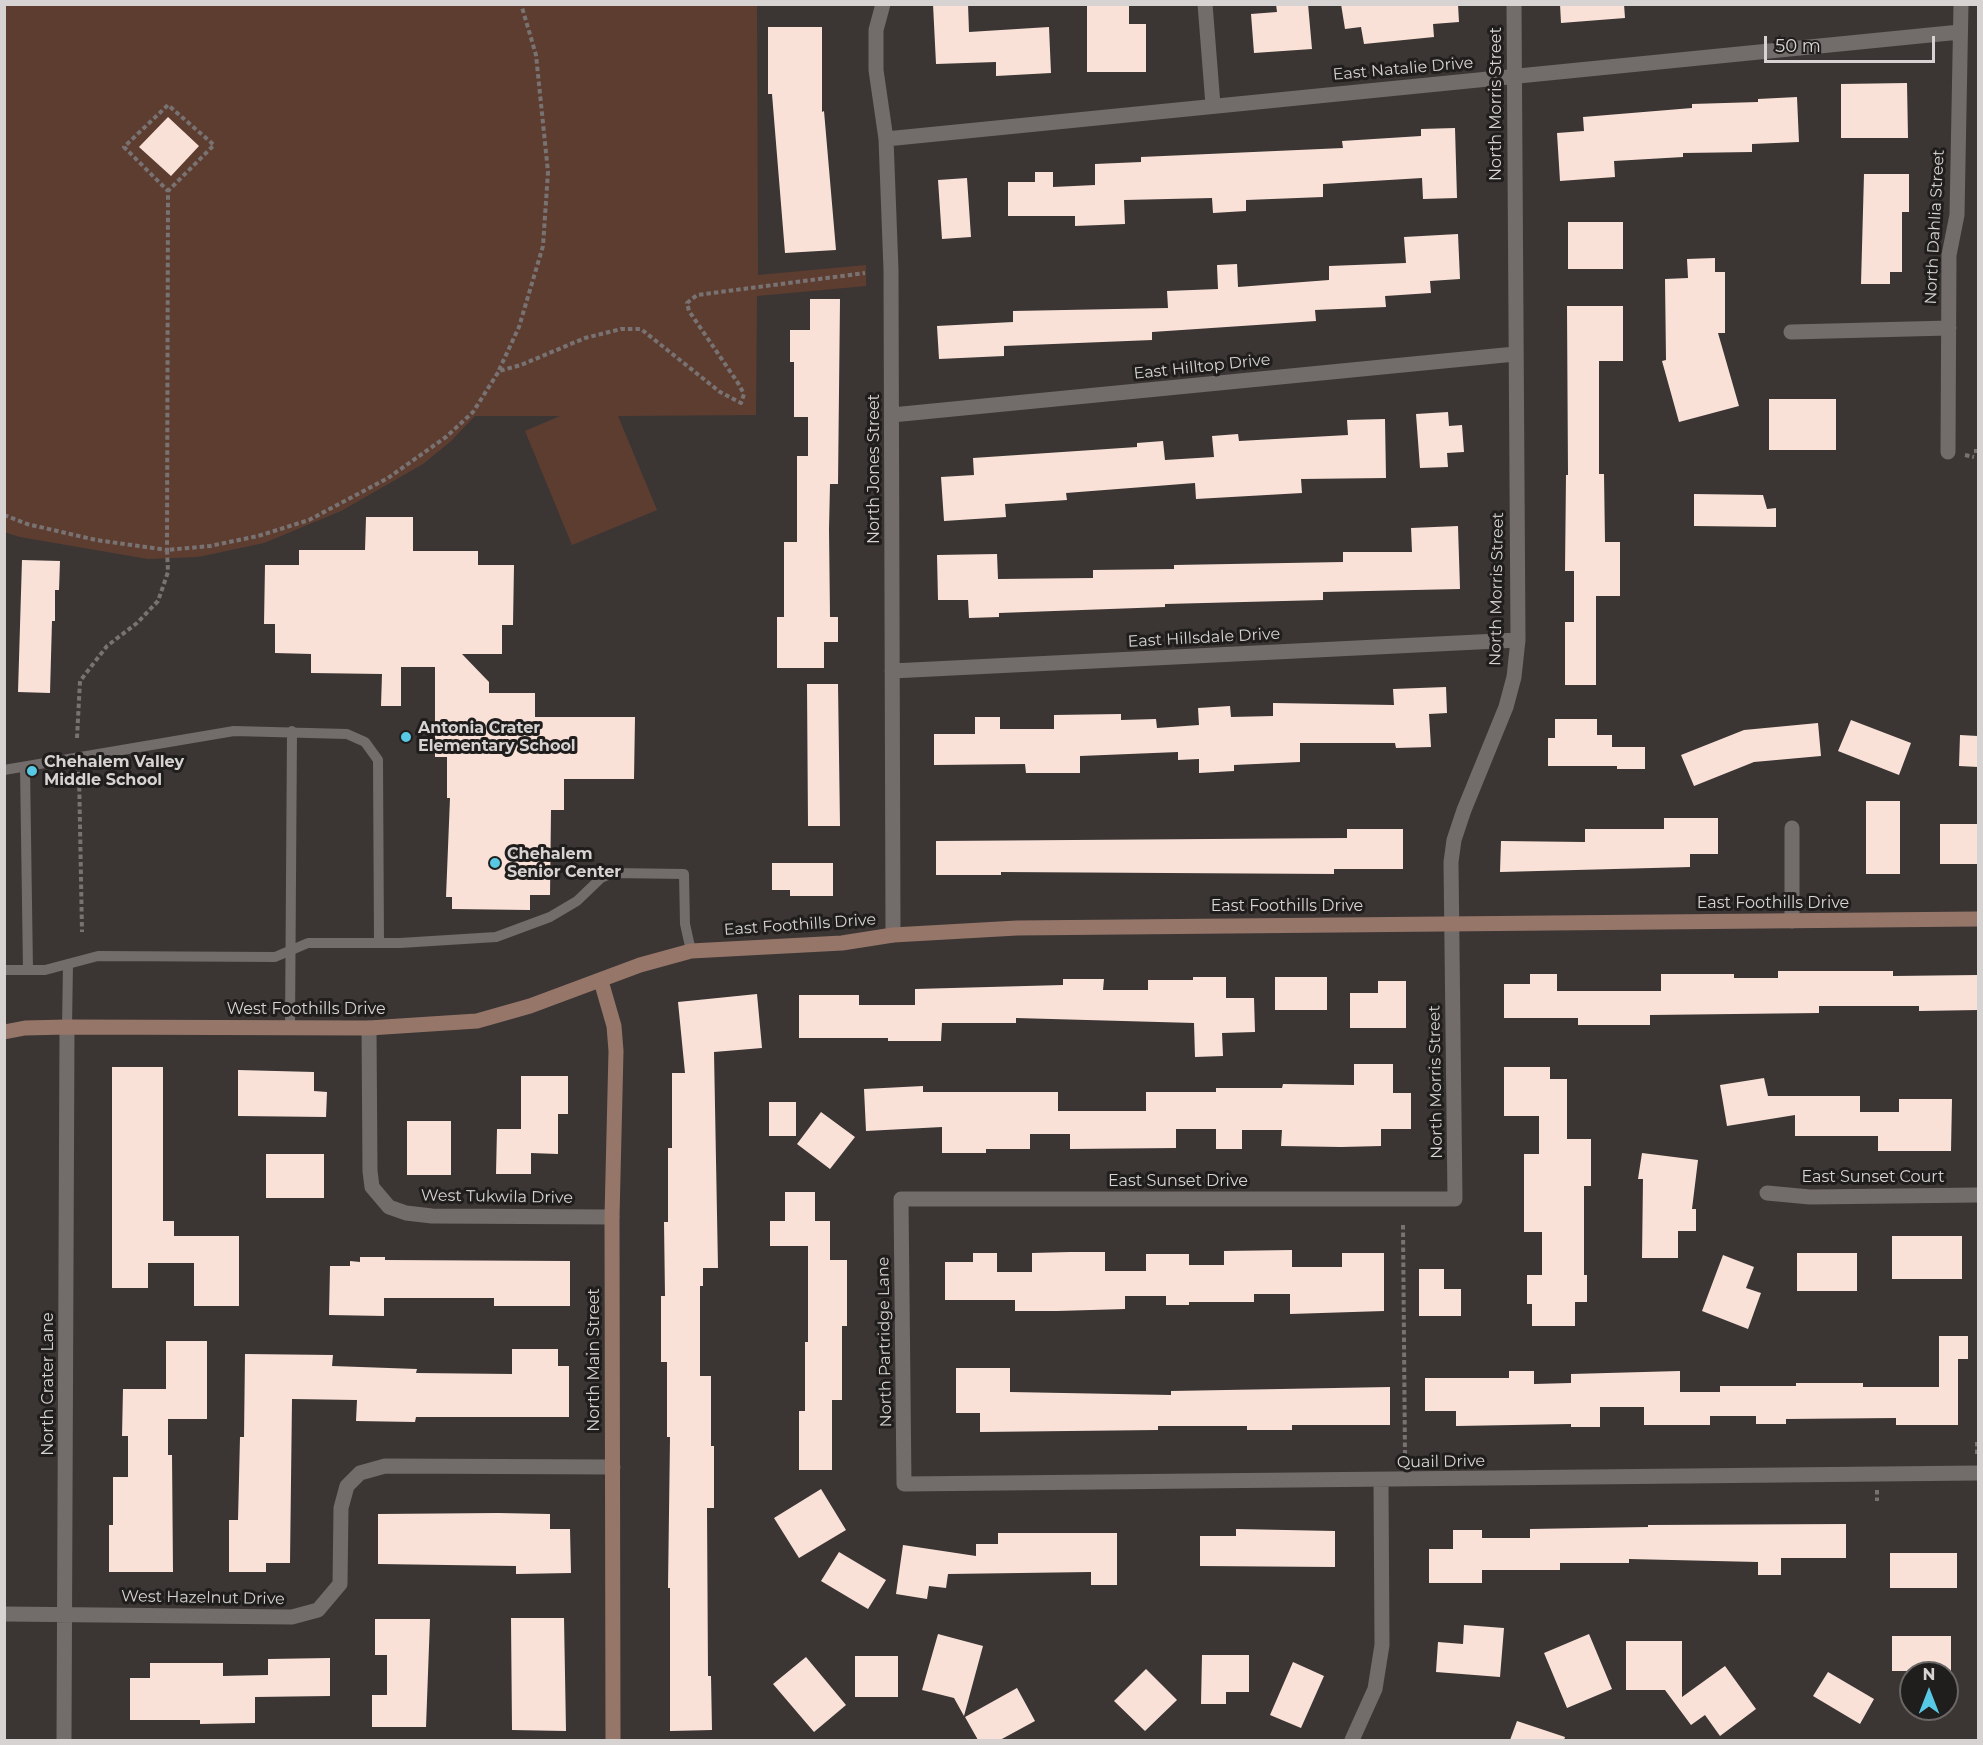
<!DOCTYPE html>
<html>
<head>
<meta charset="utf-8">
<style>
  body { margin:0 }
  #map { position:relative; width:1983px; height:1745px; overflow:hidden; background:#3b3634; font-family:Montserrat,sans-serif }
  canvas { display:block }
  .frame { position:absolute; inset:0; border:6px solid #d6d3d2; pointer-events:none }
  .north { position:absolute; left:1899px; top:1661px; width:60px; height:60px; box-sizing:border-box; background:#201e1d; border:2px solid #696665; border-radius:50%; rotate:0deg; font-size:16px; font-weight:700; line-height:24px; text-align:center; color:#d6d3d2 }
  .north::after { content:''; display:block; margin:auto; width:21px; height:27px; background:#58c9e4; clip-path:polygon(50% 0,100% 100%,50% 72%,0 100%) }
  .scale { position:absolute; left:1764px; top:36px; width:171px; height:27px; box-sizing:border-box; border:3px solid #d6d3d2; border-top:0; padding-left:8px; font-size:18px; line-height:21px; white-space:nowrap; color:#d6d3d2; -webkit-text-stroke:4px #201e1d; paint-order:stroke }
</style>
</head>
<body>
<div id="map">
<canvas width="1983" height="1745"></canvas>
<div class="frame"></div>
<div class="north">N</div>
<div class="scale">50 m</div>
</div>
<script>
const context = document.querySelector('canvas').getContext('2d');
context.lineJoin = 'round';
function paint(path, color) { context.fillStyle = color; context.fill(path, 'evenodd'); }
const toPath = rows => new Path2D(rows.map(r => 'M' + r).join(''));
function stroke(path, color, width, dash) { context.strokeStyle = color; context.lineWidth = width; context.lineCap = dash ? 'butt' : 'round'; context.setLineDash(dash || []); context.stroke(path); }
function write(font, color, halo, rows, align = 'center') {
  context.font = font + ' Montserrat,sans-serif'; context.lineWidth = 6; context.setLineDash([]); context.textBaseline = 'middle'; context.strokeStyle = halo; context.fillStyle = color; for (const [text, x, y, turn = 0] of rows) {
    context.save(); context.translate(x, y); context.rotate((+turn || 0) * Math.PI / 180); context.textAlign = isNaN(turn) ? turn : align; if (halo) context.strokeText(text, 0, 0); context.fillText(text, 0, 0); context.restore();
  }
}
paint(toPath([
  [4,5,757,5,758,275,866,265,866,286,757,296,756,415,618,416,657,510,572,545,525,431,560,416,475,416,450,442,423,464,341,511,264,543,198,557,148,559,20,537,4,532]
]), '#5e3d31');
paint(toPath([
  [933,4,968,4,969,32,1049,27,1051,73,996,76,996,62,936,64],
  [1087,4,1129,4,1129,24,1146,24,1146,72,1087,72],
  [1276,4,1308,4,1312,49,1254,53,1251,14,1277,12],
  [1341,4,1458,4,1459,22,1433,24,1434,37,1364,44,1361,27,1345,29],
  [1560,4,1624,4,1625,18,1561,23],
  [768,27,822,27,822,112,824,111,836,250,785,253,772,94,768,94],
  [1907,83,1908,138,1841,138,1841,84],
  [1797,97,1799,142,1752,144,1752,152,1683,153,1683,157,1614,161,1615,177,1560,181,1557,133,1584,131,1583,117,1692,108,1692,104,1758,102,1758,99],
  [168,117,199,146,171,176,139,147],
  [1455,128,1457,198,1423,199,1422,178,1323,184,1323,197,1246,200,1246,211,1213,213,1212,198,1124,200,1125,224,1075,226,1075,216,1008,216,1008,182,1035,182,1035,172,1053,172,1053,187,1095,185,1095,164,1141,162,1141,157,1343,148,1342,141,1421,136,1421,129],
  [1864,174,1909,174,1909,212,1902,212,1902,272,1890,272,1890,284,1861,284],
  [967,178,971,237,942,239,938,180],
  [1568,222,1623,222,1623,269,1568,269],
  [1458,234,1460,279,1430,281,1431,293,1385,296,1386,307,1315,310,1316,321,1152,332,1152,340,1004,346,1004,356,939,359,937,326,1013,322,1013,311,1168,308,1167,291,1218,289,1217,265,1237,264,1238,287,1329,280,1329,266,1406,263,1404,237],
  [1715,258,1715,272,1725,272,1725,333,1718,333,1739,406,1679,422,1662,361,1666,360,1665,279,1688,278,1687,259],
  [810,299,840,299,838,484,830,484,829,529,830,617,838,617,838,642,824,642,824,668,777,668,777,617,784,617,784,542,797,542,797,456,808,456,808,417,794,417,794,362,790,362,790,330,810,330],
  [1567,306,1623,306,1623,361,1599,361,1599,474,1604,474,1605,542,1620,542,1620,596,1596,596,1596,685,1565,685,1565,622,1574,622,1574,571,1565,571,1566,475,1568,475],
  [1769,399,1836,399,1836,450,1769,450],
  [1448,412,1449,426,1462,425,1464,452,1447,453,1448,467,1420,468,1416,414],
  [1385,419,1386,478,1301,479,1302,493,1196,499,1195,483,1066,493,1067,500,1005,504,1006,517,944,521,941,477,974,475,973,458,1137,447,1137,443,1163,441,1165,460,1214,457,1212,436,1238,434,1239,441,1348,435,1347,420],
  [1694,494,1763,495,1767,509,1776,508,1776,527,1694,526],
  [366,517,413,517,413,551,478,551,478,565,514,565,513,625,502,625,502,654,462,654,489,682,489,693,535,693,535,717,635,717,634,779,564,779,564,810,551,810,550,895,530,895,530,910,452,909,452,897,446,897,450,798,447,798,447,757,435,757,435,667,401,667,401,706,381,706,382,674,311,673,311,654,275,653,275,624,264,624,265,565,299,565,299,550,365,550],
  [1458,526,1460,589,1323,592,1323,600,1165,604,1165,607,999,613,999,617,969,618,968,600,938,600,937,555,997,554,998,579,1093,578,1093,570,1174,569,1174,565,1343,562,1343,552,1412,552,1411,528],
  [22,560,60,561,59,590,55,590,55,621,52,621,50,693,18,692],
  [807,684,838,684,840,826,808,826],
  [1446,687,1447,713,1429,714,1431,747,1396,748,1395,743,1300,743,1300,762,1234,765,1234,771,1199,773,1199,759,1178,760,1178,752,1080,756,1080,773,1026,773,1025,764,934,765,934,734,975,734,975,717,1000,717,1000,729,1054,729,1054,715,1121,714,1121,720,1156,719,1157,728,1199,725,1198,708,1230,706,1231,717,1273,716,1273,703,1394,705,1393,689],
  [1555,719,1597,719,1597,735,1612,735,1612,747,1645,747,1645,769,1617,769,1617,766,1548,766,1548,738,1555,738],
  [1851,720,1911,743,1899,775,1838,751],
  [1818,723,1821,756,1754,762,1694,786,1681,755,1744,730],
  [1960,735,1978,736,1978,767,1959,766],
  [1866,801,1900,801,1900,874,1866,874],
  [1664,818,1718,818,1718,854,1690,854,1690,867,1500,872,1501,841,1585,842,1585,829,1664,829],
  [1940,824,1978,824,1978,864,1940,864],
  [1347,829,1403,829,1403,869,1334,869,1334,874,1001,872,1001,875,936,875,936,841,1347,838],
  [772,863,833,863,833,896,790,896,790,890,772,890],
  [1778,971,1893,971,1893,976,1978,975,1978,1010,1919,1011,1919,1006,1819,1006,1819,1013,1650,1015,1650,1025,1578,1025,1578,1018,1504,1018,1504,984,1530,984,1530,974,1557,974,1557,991,1661,991,1661,974,1734,974,1734,978,1778,978],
  [1193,977,1226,977,1226,998,1254,998,1255,1032,1222,1033,1223,1056,1195,1057,1194,1023,1016,1018,1016,1023,942,1023,941,1041,888,1041,888,1038,799,1038,799,995,859,995,859,1005,915,1005,915,989,1063,985,1063,979,1104,979,1103,990,1148,990,1148,980,1193,980],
  [1275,977,1327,977,1327,1010,1275,1010],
  [1378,981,1406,981,1406,1028,1350,1028,1350,993,1378,993],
  [757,994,762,1048,714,1052,718,1268,703,1268,703,1286,700,1286,700,1376,711,1376,711,1446,714,1446,714,1508,707,1508,708,1676,711,1676,712,1730,670,1731,670,1588,668,1588,670,1437,667,1437,667,1362,661,1362,661,1296,665,1296,664,1222,668,1222,668,1148,672,1148,672,1073,685,1073,678,1002],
  [1354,1064,1393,1064,1393,1093,1411,1093,1411,1129,1381,1129,1381,1146,1341,1147,1281,1146,1282,1130,1242,1130,1242,1149,1216,1149,1216,1129,1176,1129,1176,1148,1070,1149,1070,1134,1030,1134,1030,1149,986,1149,986,1153,942,1153,942,1127,866,1131,864,1089,923,1086,923,1092,1058,1092,1058,1111,1146,1111,1146,1092,1216,1092,1216,1088,1282,1088,1283,1084,1354,1085],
  [112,1067,163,1067,163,1221,174,1221,174,1236,239,1236,239,1306,194,1306,194,1263,148,1263,148,1288,112,1288],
  [1504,1067,1550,1067,1550,1079,1567,1079,1567,1139,1591,1139,1591,1186,1584,1186,1584,1275,1587,1275,1587,1302,1575,1302,1575,1326,1532,1326,1532,1304,1527,1304,1527,1275,1542,1275,1542,1232,1524,1232,1524,1154,1539,1154,1539,1116,1504,1116],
  [238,1070,314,1072,314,1091,327,1092,326,1117,238,1116],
  [521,1076,568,1076,568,1114,558,1114,558,1154,531,1153,531,1174,496,1174,497,1129,521,1129],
  [1764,1078,1768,1096,1860,1096,1860,1112,1899,1112,1899,1099,1952,1099,1951,1151,1878,1151,1878,1136,1795,1136,1795,1115,1727,1126,1720,1085],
  [769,1102,796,1102,796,1136,769,1136],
  [821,1112,855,1137,830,1169,797,1144],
  [407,1121,451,1121,451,1175,407,1175],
  [1642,1153,1698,1160,1692,1209,1696,1209,1696,1231,1678,1231,1678,1258,1642,1258,1643,1179,1638,1179],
  [266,1154,324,1154,324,1198,266,1198],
  [785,1192,815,1192,815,1221,830,1221,830,1260,847,1260,847,1326,842,1326,842,1400,832,1400,832,1470,799,1470,799,1411,805,1411,805,1342,808,1342,808,1246,770,1246,770,1221,785,1221],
  [1892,1236,1962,1236,1962,1279,1892,1279],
  [1292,1250,1292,1267,1342,1267,1342,1253,1384,1253,1384,1311,1290,1314,1290,1294,1254,1294,1254,1302,1189,1302,1189,1305,1166,1305,1166,1296,1125,1296,1125,1309,1057,1311,1015,1311,1015,1300,945,1300,945,1262,973,1262,973,1253,997,1253,997,1272,1032,1272,1032,1253,1070,1252,1105,1252,1105,1271,1146,1271,1146,1254,1189,1254,1189,1265,1224,1265,1224,1251],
  [1797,1253,1857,1253,1857,1291,1797,1291],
  [1723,1255,1754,1267,1746,1288,1761,1293,1748,1329,1702,1311],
  [360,1257,385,1257,385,1260,570,1261,570,1306,494,1306,494,1298,384,1298,384,1316,329,1315,330,1266,350,1266,350,1261,360,1262],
  [1419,1269,1444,1269,1444,1289,1461,1289,1461,1316,1419,1316],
  [1939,1336,1968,1336,1968,1359,1958,1359,1958,1425,1896,1425,1896,1418,1786,1419,1786,1424,1756,1424,1756,1416,1710,1416,1710,1425,1644,1425,1644,1407,1600,1407,1600,1427,1571,1427,1571,1424,1456,1426,1456,1411,1425,1411,1425,1378,1509,1378,1509,1371,1534,1371,1534,1384,1571,1383,1571,1374,1680,1371,1680,1392,1720,1392,1720,1386,1796,1386,1796,1383,1863,1383,1863,1387,1939,1387],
  [166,1341,207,1341,207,1419,168,1419,168,1455,172,1455,173,1572,109,1572,109,1525,113,1525,113,1477,128,1477,128,1436,122,1436,123,1389,166,1389],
  [512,1349,558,1349,558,1366,569,1366,569,1417,416,1417,415,1422,356,1421,357,1400,292,1399,290,1563,266,1563,266,1572,229,1572,229,1520,238,1520,240,1437,244,1437,245,1354,333,1355,332,1366,417,1369,416,1373,512,1374],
  [956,1368,1010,1368,1010,1392,1171,1395,1171,1391,1390,1387,1390,1425,1292,1425,1292,1430,1247,1430,1247,1426,1158,1426,1158,1430,980,1432,980,1413,956,1413],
  [821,1489,846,1530,799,1558,774,1518],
  [498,1513,550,1514,550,1529,570,1529,571,1573,516,1574,516,1566,378,1564,378,1514],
  [1846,1524,1846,1558,1781,1558,1781,1575,1758,1575,1758,1562,1629,1559,1629,1563,1560,1563,1560,1570,1482,1570,1482,1583,1429,1583,1429,1549,1453,1549,1453,1530,1482,1530,1482,1538,1530,1538,1530,1529,1648,1527,1648,1525],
  [1236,1529,1335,1531,1335,1567,1200,1566,1200,1536,1236,1536],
  [998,1533,1117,1533,1117,1585,1091,1585,1091,1572,948,1574,946,1588,929,1586,927,1599,896,1594,903,1545,976,1556,976,1544,998,1544],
  [839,1552,886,1580,868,1609,821,1581],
  [1890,1553,1957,1553,1957,1588,1890,1588],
  [511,1618,564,1618,566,1731,512,1730],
  [375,1619,430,1619,426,1727,372,1727,372,1695,387,1695,387,1655,375,1655],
  [1464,1625,1504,1628,1500,1677,1436,1672,1438,1642,1463,1644],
  [938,1634,983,1646,964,1716,954,1698,922,1690],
  [1589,1634,1612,1689,1567,1708,1544,1653],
  [1892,1636,1951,1636,1951,1671,1892,1671],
  [1626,1641,1682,1641,1682,1697,1725,1666,1756,1709,1720,1736,1705,1715,1691,1725,1665,1690,1626,1690],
  [1202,1655,1249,1655,1249,1692,1226,1692,1226,1704,1201,1704],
  [855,1656,898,1656,898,1697,855,1697],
  [806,1657,846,1705,814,1732,773,1684],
  [330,1658,330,1696,255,1697,255,1723,200,1724,200,1720,130,1720,130,1678,150,1678,150,1663,223,1663,223,1676,268,1675,268,1659],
  [1293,1662,1324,1676,1301,1728,1270,1715],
  [1146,1669,1177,1700,1145,1731,1114,1701],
  [1828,1672,1874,1699,1860,1724,1813,1696],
  [1017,1688,1035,1721,1000,1740,978,1740,965,1717],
  [1517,1721,1565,1737,1564,1740,1510,1740]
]), '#fae1d8');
stroke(toPath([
  [499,370,519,327,543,246,548,172,536,55,521,4],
  [1974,451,1978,451],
  [1965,455,1974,457],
  [4,515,27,524,96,540,167,550,168,191,214,145,168,105,124,147,168,191],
  [77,738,80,681,107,646,137,623,158,601,168,572,167,550,210,546,258,536,309,520,388,478,446,437,473,412,499,371,521,365,585,338,621,329,641,329,720,392,741,403,744,394,738,383,689,311,687,303,697,295,865,273],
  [79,772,82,932],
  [1403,1225,1405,1458],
  [1977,1442,1977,1457],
  [1877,1490,1877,1501]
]), '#787372', 4, [4.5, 3]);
stroke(toPath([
  [25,767,28,970],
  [4,770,234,731,347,734,365,742,378,760,379,943],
  [4,970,45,970,98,956,275,957,308,943,400,943,496,937,550,917,577,901,601,878,613,873,684,874,685,924,691,951],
  [67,1027,68,964],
  [290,1027,292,731]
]), '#726c6a', 10);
stroke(toPath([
  [883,4,876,30,876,70,886,139,891,270,893,935],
  [1205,4,1213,105],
  [1514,4,1518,640,1514,677,1506,707,1464,810,1454,840,1451,862,1455,1199,901,1199,904,1484,1978,1473],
  [886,139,1960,32],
  [1791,332,1949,328],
  [892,415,1515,354],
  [1948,452,1949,255,1957,215,1961,4],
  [892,671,1518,640],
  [1792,828,1792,921],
  [369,1028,370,1171,372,1187,389,1207,406,1213,432,1216,612,1217],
  [1767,1193,1810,1197,1978,1195],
  [4,1614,292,1617,318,1610,340,1584,341,1508,347,1486,360,1473,385,1466,613,1467],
  [64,1740,67,1027],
  [1352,1740,1375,1689,1382,1645,1381,1481]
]), '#726c6a', 15);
stroke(toPath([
  [601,981,614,1026,616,1051,612,1217,613,1740],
  [4,1032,25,1028,67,1027,369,1028,477,1021,530,1006,640,965,691,951,842,943,893,935,1017,928,1978,919]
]), '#97766a', 15);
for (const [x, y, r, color] of [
  [406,737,6,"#58c9e4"],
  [32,771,6,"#58c9e4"],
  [495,863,6,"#58c9e4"]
]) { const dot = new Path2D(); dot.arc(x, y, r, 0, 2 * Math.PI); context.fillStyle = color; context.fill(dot); stroke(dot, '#201e1d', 2); }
write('16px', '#d6d3d2', '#201e1d', [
  ["East Natalie Drive",1403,69,-5],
  ["North Morris Street",1496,104,-90],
  ["North Dahlia Street",1935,227,-87],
  ["East Hilltop Drive",1202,367,-6],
  ["North Jones Street",874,469,-90],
  ["North Morris Street",1497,589,-89],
  ["East Hillsdale Drive",1204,638,-3],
  ["East Foothills Drive",1773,903],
  ["East Foothills Drive",1287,906],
  ["East Foothills Drive",800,925,-4],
  ["West Foothills Drive",306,1009],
  ["North Morris Street",1436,1082,-91],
  ["East Sunset Court",1873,1177],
  ["East Sunset Drive",1178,1181],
  ["West Tukwila Drive",497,1197,1],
  ["North Partridge Lane",885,1342,-91],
  ["North Main Street",594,1360,-90],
  ["North Crater Lane",48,1384,-90],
  ["Quail Drive",1441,1462,-1],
  ["West Hazelnut Drive",203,1598,1]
]);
write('bold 16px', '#d6d3d2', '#201e1d', [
  ["Antonia Crater",418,728],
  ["Elementary School",418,746],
  ["Chehalem Valley",44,762],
  ["Middle School",44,780],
  ["Chehalem",507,854],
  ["Senior Center",507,872]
], 'left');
</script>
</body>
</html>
